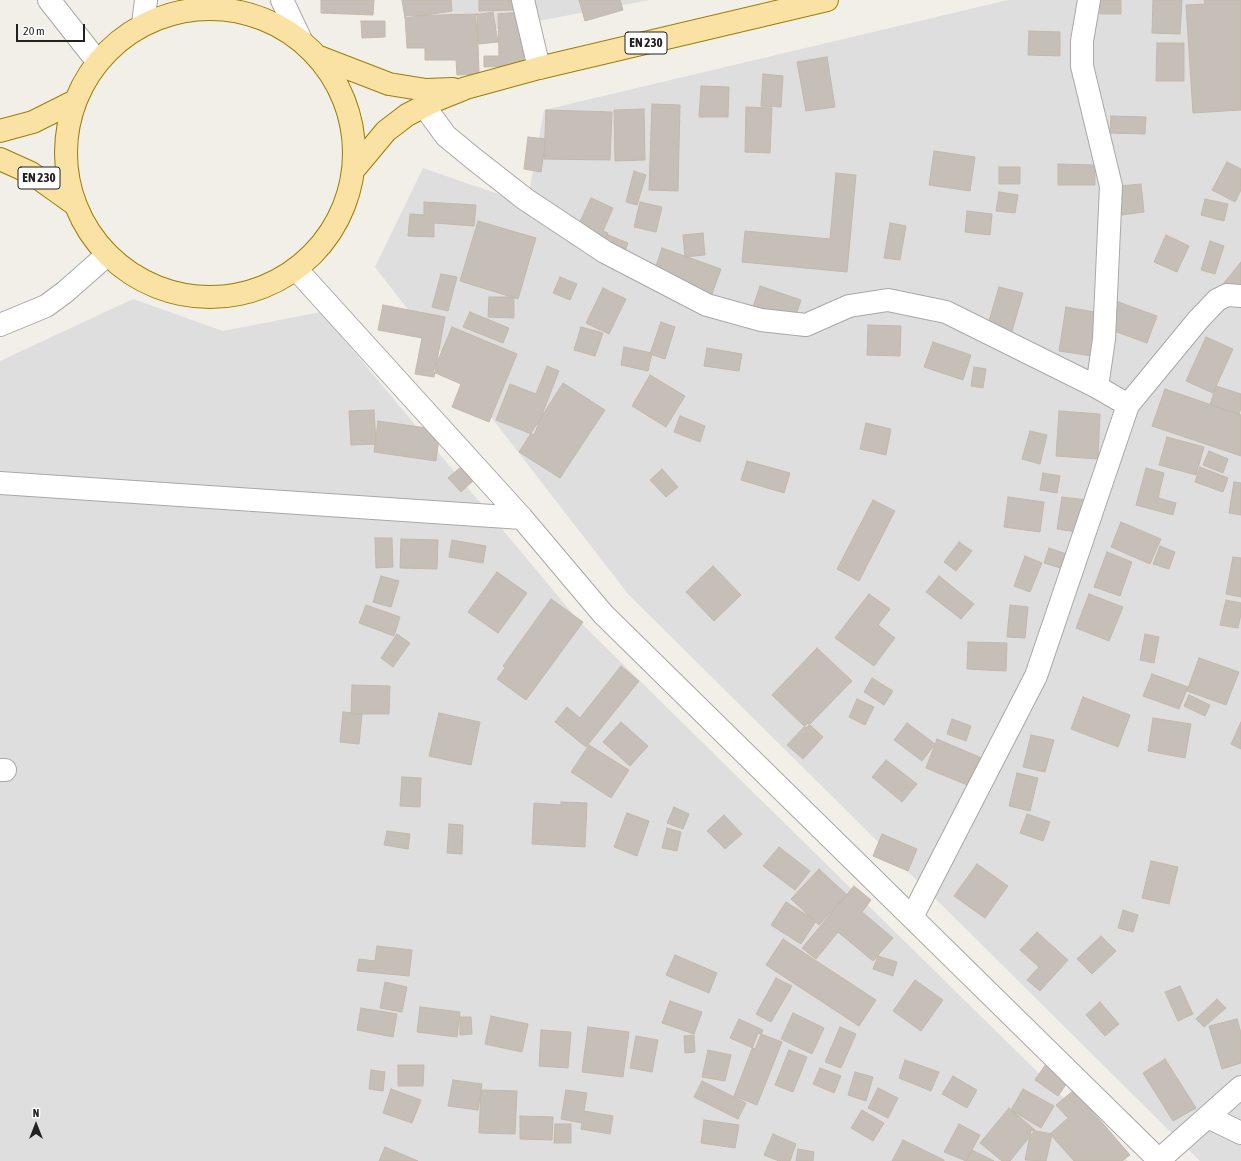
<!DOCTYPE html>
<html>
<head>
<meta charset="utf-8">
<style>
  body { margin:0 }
  #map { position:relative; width:1241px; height:1161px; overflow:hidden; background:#f1efe8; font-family:"Asap Condensed",sans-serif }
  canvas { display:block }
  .north { position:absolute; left:16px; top:1105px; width:40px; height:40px; -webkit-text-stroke:3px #fff; paint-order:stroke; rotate:0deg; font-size:11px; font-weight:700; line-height:16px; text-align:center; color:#212121 }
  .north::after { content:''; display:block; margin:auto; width:14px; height:18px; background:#212121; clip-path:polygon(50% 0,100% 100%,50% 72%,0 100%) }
  .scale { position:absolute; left:16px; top:24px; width:69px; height:18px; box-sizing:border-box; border:2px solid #212121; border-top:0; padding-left:5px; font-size:12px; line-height:14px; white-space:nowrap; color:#212121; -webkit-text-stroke:3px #fff; paint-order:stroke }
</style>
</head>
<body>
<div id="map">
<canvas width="1241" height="1161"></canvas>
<div class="north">N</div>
<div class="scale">20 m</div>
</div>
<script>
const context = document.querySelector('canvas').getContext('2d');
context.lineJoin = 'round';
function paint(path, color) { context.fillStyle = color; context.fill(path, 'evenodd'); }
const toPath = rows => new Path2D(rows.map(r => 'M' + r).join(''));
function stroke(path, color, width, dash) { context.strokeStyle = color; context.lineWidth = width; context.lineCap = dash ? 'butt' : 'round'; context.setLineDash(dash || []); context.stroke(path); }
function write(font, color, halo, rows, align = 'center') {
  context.font = font + ' "Asap Condensed",sans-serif'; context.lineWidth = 4; context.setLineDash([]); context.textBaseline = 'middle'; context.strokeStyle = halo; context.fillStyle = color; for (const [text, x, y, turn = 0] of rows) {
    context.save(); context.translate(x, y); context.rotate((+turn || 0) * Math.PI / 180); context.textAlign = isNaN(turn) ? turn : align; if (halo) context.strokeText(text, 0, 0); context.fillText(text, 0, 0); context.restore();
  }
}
paint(toPath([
  [416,0,650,0,448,38],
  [1008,0,1241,0,1241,1161,1200,1161,628,594,375,267,423,168,527,204,544,110],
  [133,299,223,331,321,312,578,620,1128,1161,0,1161,0,361]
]), '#dfdede');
const building = toPath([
  [321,0,374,0,373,15,321,13,321,0],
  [402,0,451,0,452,11,405,18,402,0],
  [479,0,513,0,513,10,479,11,479,0],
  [579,0,620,0,623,10,585,21,579,0],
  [1100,0,1121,0,1121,14,1100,14,1100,0],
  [1153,0,1182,0,1180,34,1152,33,1153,0],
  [1204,0,1241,0,1241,110,1193,113,1186,5,1205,4,1204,0],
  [493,12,498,42,479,44,475,15,493,12],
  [522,12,524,66,484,67,484,56,499,56,498,14,522,12],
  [477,14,479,74,457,75,456,60,425,60,425,48,407,48,405,16,477,14],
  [361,21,385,21,385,37,362,38,361,21],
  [1029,31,1060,32,1060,56,1028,55,1029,31],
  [1157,43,1184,43,1184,81,1156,81,1157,43],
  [827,57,835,107,806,111,797,62,827,57],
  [763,74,783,76,781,107,761,106,763,74],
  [701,86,729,87,728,117,699,117,701,86],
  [652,104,680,105,678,191,649,190,652,104],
  [746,107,772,108,770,153,745,152,746,107],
  [644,109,645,160,615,161,614,110,644,109],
  [546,110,612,112,610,160,544,159,546,110],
  [1111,116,1146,117,1145,134,1110,133,1111,116],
  [528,137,546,139,541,172,524,169,528,137],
  [934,151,975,157,970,191,929,185,934,151],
  [1227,162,1241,169,1241,190,1235,202,1212,190,1227,162],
  [1058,164,1095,165,1095,185,1058,185,1058,164],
  [999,167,1020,167,1020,184,999,184,999,167],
  [634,171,646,175,637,205,626,202,634,171],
  [836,173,856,175,847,272,742,262,745,231,830,239,836,173],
  [1141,184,1144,212,1122,215,1119,186,1141,184],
  [999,192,1018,195,1015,213,996,211,999,192],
  [591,198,613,208,603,231,608,233,598,256,570,243,591,198],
  [1205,199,1228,204,1224,221,1201,215,1205,199],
  [424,202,476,205,474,226,434,223,434,237,408,236,410,214,424,215,424,202],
  [640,202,662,207,656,232,634,227,640,202],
  [967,211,992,214,990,235,965,232,967,211],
  [478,221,536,238,518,299,460,281,478,221],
  [890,223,906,226,900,260,884,258,890,223],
  [703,233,705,255,685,257,683,235,703,233],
  [608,235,628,243,619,267,599,259,608,235],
  [1166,235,1189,246,1177,272,1154,262,1166,235],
  [1210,241,1224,246,1215,274,1201,270,1210,241],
  [662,248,721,269,708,305,650,284,662,248],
  [1241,262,1241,286,1235,293,1223,284,1241,262],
  [441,274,457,277,448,311,432,307,441,274],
  [560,277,577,284,570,300,553,293,560,277],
  [760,286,801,300,793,324,752,310,760,286],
  [999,287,1023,293,1010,338,986,331,999,287],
  [603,288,626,299,609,334,586,323,603,288],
  [489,297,514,297,514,318,488,317,489,297],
  [1113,300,1157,316,1147,343,1103,327,1113,300],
  [383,305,445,317,434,377,415,374,422,338,378,330,383,305],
  [1066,307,1100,313,1092,356,1059,351,1066,307],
  [470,312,509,328,503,343,463,327,470,312],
  [661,322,675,327,665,359,650,354,661,322],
  [868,325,901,326,900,356,867,355,868,325],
  [452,327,517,354,489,422,452,407,461,384,433,372,452,327],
  [581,327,603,333,595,356,574,350,581,327],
  [1206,337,1233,349,1213,393,1186,381,1206,337],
  [933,342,971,355,963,380,924,367,933,342],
  [624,347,652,353,648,371,621,365,624,347],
  [707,348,742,354,739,371,704,366,707,348],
  [547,366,559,371,534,435,496,420,510,384,536,394,547,366],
  [974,367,986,369,983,388,971,386,974,367],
  [650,375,685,396,666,427,632,406,650,375],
  [563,383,605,410,560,478,519,452,563,383],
  [1216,386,1241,394,1241,408,1239,414,1210,405,1216,386],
  [1165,389,1241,415,1241,456,1152,426,1165,389],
  [374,410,376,444,351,445,349,411,374,410],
  [1059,411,1100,414,1098,459,1056,456,1059,411],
  [680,416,705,426,700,442,674,432,680,416],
  [378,421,440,430,436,461,374,452,378,421],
  [866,423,891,429,886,455,860,449,866,423],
  [1030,431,1047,435,1040,464,1022,459,1030,431],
  [1167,437,1204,447,1196,475,1159,465,1167,437],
  [1209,451,1228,459,1223,473,1203,465,1209,451],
  [747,461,790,473,784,493,741,480,747,461],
  [462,466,474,480,461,492,448,478,462,466],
  [1200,467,1228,478,1223,492,1195,482,1200,467],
  [1146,468,1164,473,1158,498,1176,503,1173,515,1136,505,1146,468],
  [662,469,678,487,666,497,650,480,662,469],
  [1043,473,1060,476,1057,493,1040,490,1043,473],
  [1234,482,1241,483,1241,515,1229,513,1234,482],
  [1008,497,1044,502,1040,532,1004,527,1008,497],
  [1062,497,1095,501,1090,534,1057,529,1062,497],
  [873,500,895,511,859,581,837,569,873,500],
  [1121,522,1161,539,1150,564,1111,547,1121,522],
  [375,538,392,538,393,567,376,568,375,538],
  [401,539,438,540,437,569,400,568,401,539],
  [452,540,486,546,483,563,449,557,452,540],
  [959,542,972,551,956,571,944,562,959,542],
  [1160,546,1175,552,1169,569,1153,564,1160,546],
  [1049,548,1075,557,1070,571,1044,563,1049,548],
  [1107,552,1132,562,1120,596,1094,587,1107,552],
  [1025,556,1042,563,1030,592,1014,586,1025,556],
  [1233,557,1241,558,1241,597,1226,594,1233,557],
  [713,566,741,595,714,621,686,592,713,566],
  [497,572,527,593,498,633,468,612,497,572],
  [381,576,399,581,391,607,373,602,381,576],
  [939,576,974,604,961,619,926,592,939,576],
  [869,594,890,609,878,625,895,638,874,666,835,638,869,594],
  [1089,594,1123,607,1109,641,1076,628,1089,594],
  [551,599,583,622,526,700,497,679,505,668,503,666,551,599],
  [1226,600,1241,603,1241,614,1238,628,1220,625,1226,600],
  [366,605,400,617,394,636,359,623,366,605],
  [1010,605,1028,607,1025,638,1007,637,1010,605],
  [397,634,410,643,393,667,381,658,397,634],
  [1145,634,1159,637,1154,663,1140,660,1145,634],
  [968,642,1007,643,1006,671,967,669,968,642],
  [817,648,852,681,806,728,772,695,817,648],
  [1199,658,1239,672,1226,705,1187,691,1199,658],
  [621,666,639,681,586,747,555,722,567,707,580,718,621,666],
  [1152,674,1188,687,1179,709,1143,696,1152,674],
  [872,678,893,691,884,705,864,692,872,678],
  [352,685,390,686,389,714,351,714,352,685],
  [1189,695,1210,705,1205,716,1184,706,1189,695],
  [1083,697,1130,715,1118,747,1071,729,1083,697],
  [857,699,874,707,865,725,849,717,857,699],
  [343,712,362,714,359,744,340,742,343,712],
  [439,713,480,722,471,765,429,756,439,713],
  [1153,718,1191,724,1185,758,1148,751,1153,718],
  [952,719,971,726,966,741,947,734,952,719],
  [621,722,648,746,630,766,603,742,621,722],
  [1241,722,1241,749,1231,744,1241,722],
  [808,723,823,737,803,759,787,745,808,723],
  [907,723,935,744,922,761,894,740,907,723],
  [1031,735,1054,740,1045,772,1023,767,1031,735],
  [937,739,984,759,972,787,926,768,937,739],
  [589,745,629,770,611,798,571,772,589,745],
  [886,760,917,784,902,802,872,777,886,760],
  [1017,773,1038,778,1030,811,1009,806,1017,773],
  [402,777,421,778,420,807,400,806,402,777],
  [561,802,587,803,585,847,532,844,534,803,561,805,561,802],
  [674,807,689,814,683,829,667,823,674,807],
  [627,813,649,821,637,856,614,847,627,813],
  [1027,814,1050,822,1043,841,1020,833,1027,814],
  [724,815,742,834,725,849,707,831,724,815],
  [449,824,463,825,462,854,447,853,449,824],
  [667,828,681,832,677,851,662,848,667,828],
  [387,831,410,834,408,849,384,845,387,831],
  [882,834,917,849,908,871,873,856,882,834],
  [779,847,810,871,795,890,763,866,779,847],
  [1151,861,1178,867,1169,904,1142,898,1151,861],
  [977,864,1008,886,985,918,954,896,977,864],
  [819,869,847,895,819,925,791,899,819,869],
  [854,886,871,900,862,912,893,938,873,961,838,932,816,959,802,948,854,886],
  [786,902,816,921,801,944,771,925,786,902],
  [1123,910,1138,915,1133,932,1118,928,1123,910],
  [1037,932,1068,960,1040,991,1027,980,1039,967,1020,950,1037,932],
  [1101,936,1116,951,1092,974,1077,959,1101,936],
  [783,939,876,1000,859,1026,766,965,783,939],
  [377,946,412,950,409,976,357,971,359,959,375,961,377,946],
  [675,955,717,973,709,993,666,975,675,955],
  [878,956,897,962,893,976,873,969,878,956],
  [776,978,792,986,771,1022,756,1014,776,978],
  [915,980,943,1000,921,1031,893,1011,915,980],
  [385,982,407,987,402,1012,380,1008,385,982],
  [1180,986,1193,1014,1178,1021,1165,992,1180,986],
  [1217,999,1226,1008,1204,1027,1196,1019,1217,999],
  [670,1001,702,1012,694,1034,662,1023,670,1001],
  [1100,1002,1119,1024,1105,1036,1086,1015,1100,1002],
  [420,1007,460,1012,457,1037,417,1032,420,1007],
  [361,1008,397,1014,393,1037,357,1030,361,1008],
  [793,1013,824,1028,812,1054,781,1039,793,1013],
  [491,1016,528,1024,522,1052,485,1044,491,1016],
  [460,1017,471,1017,472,1034,460,1035,460,1017],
  [739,1019,763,1030,755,1049,730,1038,739,1019],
  [1237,1019,1241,1033,1241,1063,1222,1069,1209,1026,1237,1019],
  [588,1027,629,1032,623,1077,582,1072,588,1027],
  [840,1027,856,1034,841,1068,825,1062,840,1027],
  [541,1030,571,1032,568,1068,539,1066,541,1030],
  [758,1033,782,1042,757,1105,734,1096,758,1033],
  [694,1035,695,1052,685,1053,684,1036,694,1035],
  [636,1036,658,1040,652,1072,630,1068,636,1036],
  [708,1050,731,1055,725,1081,702,1077,708,1050],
  [789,1050,807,1057,793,1092,775,1085,789,1050],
  [1165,1059,1196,1108,1173,1121,1143,1073,1165,1059],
  [905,1060,939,1072,931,1091,899,1078,905,1060],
  [1046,1064,1069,1080,1058,1096,1035,1080,1046,1064],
  [398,1065,424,1065,423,1086,398,1086,398,1065],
  [820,1068,841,1076,834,1093,813,1084,820,1068],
  [371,1070,385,1072,383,1091,369,1089,371,1070],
  [855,1072,873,1077,866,1101,848,1095,855,1072],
  [953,1076,977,1090,967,1108,942,1094,953,1076],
  [453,1080,482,1084,478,1110,448,1106,453,1080],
  [702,1081,746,1103,738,1119,694,1097,702,1081],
  [878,1088,898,1098,888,1118,868,1108,878,1088],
  [391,1089,421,1100,412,1123,383,1113,391,1089],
  [1023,1089,1054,1106,1041,1128,1011,1110,1023,1089],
  [481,1090,517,1091,515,1134,479,1133,481,1090],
  [566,1090,587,1093,584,1111,613,1116,610,1134,581,1129,582,1123,561,1119,566,1090],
  [1074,1090,1130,1155,1122,1161,1074,1161,1050,1134,1068,1118,1056,1105,1074,1090],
  [1009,1108,1035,1130,1010,1161,1002,1161,980,1143,1009,1108],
  [862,1110,884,1123,873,1141,851,1128,862,1110],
  [520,1116,553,1117,552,1140,520,1139,520,1116],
  [704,1120,739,1125,735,1148,701,1143,704,1120],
  [555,1124,571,1124,571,1143,554,1143,555,1124],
  [959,1124,980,1135,966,1161,944,1152,959,1124],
  [1031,1130,1052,1134,1046,1161,1025,1160,1031,1130],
  [773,1134,796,1144,790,1161,779,1161,764,1155,773,1134],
  [903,1140,944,1160,944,1161,892,1161,903,1140],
  [385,1147,418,1161,379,1161,385,1147],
  [798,1149,814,1152,813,1161,796,1161,798,1149],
  [972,1150,994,1161,966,1161,972,1150]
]);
paint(building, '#c6bfb7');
stroke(building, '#c3b9aa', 1);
const street = toPath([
  [49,0,97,61],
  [282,0,300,38],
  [523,0,539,68],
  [1089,0,1082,41,1082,66,1111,186,1104,339,1097,387],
  [143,24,146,0],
  [424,106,446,136,474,159,525,199,605,252,707,305,761,320,806,325,849,306,888,300,946,312,1097,387,1128,405,1198,320,1217,300,1227,295,1241,296],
  [297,270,522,518,603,614,1160,1161],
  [0,325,46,306,65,292,107,255],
  [0,483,522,518],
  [0,770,5,770],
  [912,917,1036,676,1128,405],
  [1208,1117,1241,1133],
  [1159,1160,1241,1087]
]);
const primary = toPath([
  '66 153a144 144 0 1 1 288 0a144 144 0 1 1-288 0Z',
  [319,57,389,84,426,90,453,89],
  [0,131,33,122,73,102],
  [0,159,31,173,73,203],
  [356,167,386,131,407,115,436,100,466,88,539,68,827,0]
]);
stroke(street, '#a8a8a8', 24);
stroke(primary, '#9b7e03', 24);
stroke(street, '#fff', 22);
stroke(primary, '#fae1a4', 22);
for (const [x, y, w] of [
  [646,43,42],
  [39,178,42]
]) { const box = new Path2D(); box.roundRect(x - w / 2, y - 11, w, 22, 3); context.fillStyle = '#fff'; context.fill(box); stroke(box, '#212121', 1); }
write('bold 13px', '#212121', null, [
  ["EN 230",646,43],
  ["EN 230",39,178]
]);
</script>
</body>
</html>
